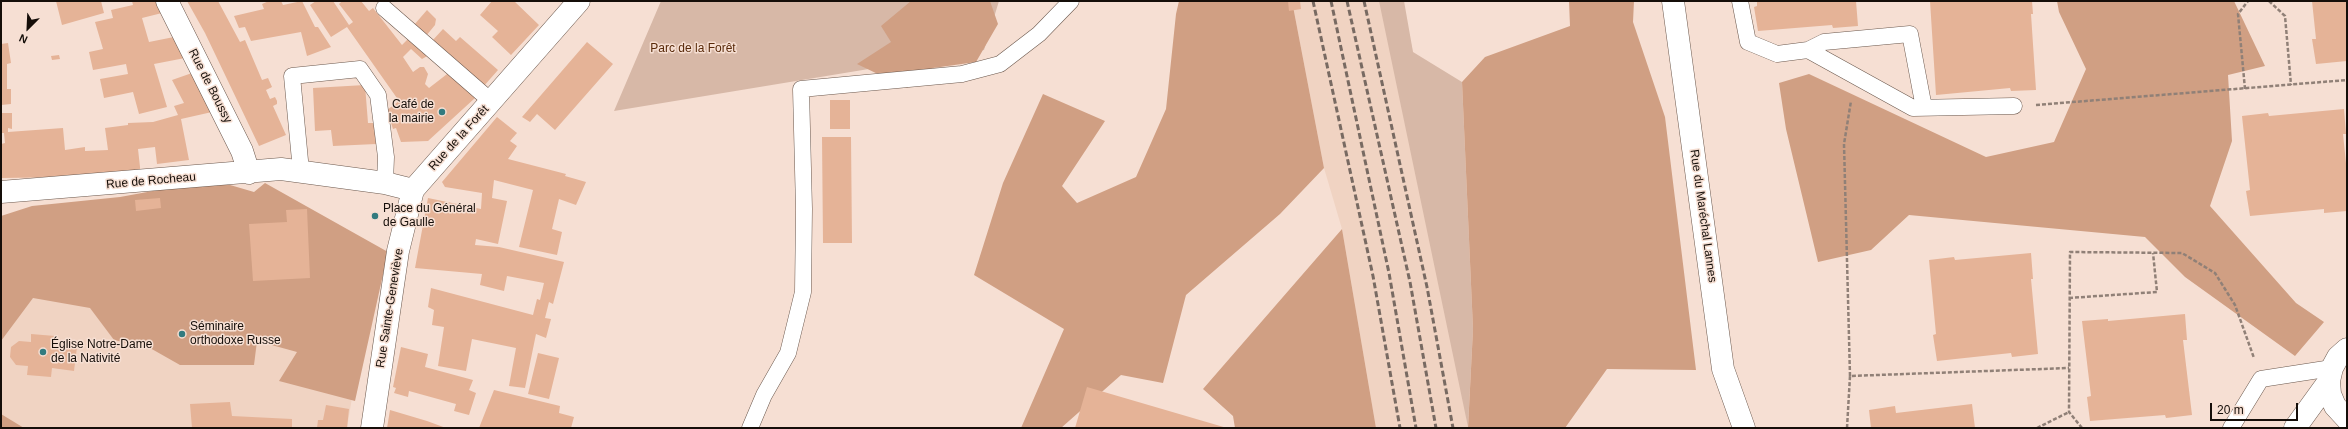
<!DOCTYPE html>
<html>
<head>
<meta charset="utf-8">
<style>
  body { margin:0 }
  #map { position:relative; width:2348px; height:429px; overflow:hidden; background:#f6dfd3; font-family:Arial,sans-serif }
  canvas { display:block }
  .frame { position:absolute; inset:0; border:2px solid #150e09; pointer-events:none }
  .north { position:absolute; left:8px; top:8px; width:40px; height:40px; -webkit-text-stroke:3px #f6dfd3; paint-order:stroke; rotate:204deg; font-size:11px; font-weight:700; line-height:16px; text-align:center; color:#150e09 }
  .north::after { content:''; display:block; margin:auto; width:14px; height:18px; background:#150e09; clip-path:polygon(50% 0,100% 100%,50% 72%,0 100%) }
  .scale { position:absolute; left:2210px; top:403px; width:88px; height:18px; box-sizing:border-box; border:2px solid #150e09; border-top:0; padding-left:5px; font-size:12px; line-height:14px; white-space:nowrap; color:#150e09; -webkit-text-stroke:3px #f6dfd3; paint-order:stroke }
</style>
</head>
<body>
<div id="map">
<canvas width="2348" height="429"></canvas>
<div class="frame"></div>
<div class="north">N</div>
<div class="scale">20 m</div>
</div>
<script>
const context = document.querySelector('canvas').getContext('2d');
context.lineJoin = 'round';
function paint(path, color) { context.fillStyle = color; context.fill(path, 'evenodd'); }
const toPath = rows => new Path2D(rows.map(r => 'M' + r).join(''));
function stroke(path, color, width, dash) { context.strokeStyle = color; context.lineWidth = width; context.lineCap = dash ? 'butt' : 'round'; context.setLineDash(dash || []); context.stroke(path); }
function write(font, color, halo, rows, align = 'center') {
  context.font = font + ' Arial,sans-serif'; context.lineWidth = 3; context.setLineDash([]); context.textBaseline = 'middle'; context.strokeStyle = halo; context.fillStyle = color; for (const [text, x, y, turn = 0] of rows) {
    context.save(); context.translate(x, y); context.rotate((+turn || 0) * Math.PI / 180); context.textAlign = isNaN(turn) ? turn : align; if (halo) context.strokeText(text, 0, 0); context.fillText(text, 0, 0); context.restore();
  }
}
paint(toPath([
  [1292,1,1402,1,1413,52,1468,428,1376,428,1342,229,1324,168],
  [1,244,375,259,347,428,1,428]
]), '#f0d3c2');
paint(toPath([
  [661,1,999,1,984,50,614,111],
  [1379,1,1404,1,1413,52,1462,82,1473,329,1468,427]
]), '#d7b8a7');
paint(toPath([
  [911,1,990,1,998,24,976,62,933,68,907,88,857,64,891,42,881,26],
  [1179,1,1292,1,1324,168,1280,214,1186,295,1163,383,1121,375,1061,428,1021,428,1064,329,974,275,1003,183,1043,94,1105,121,1062,186,1077,203,1136,177,1166,109,1176,14],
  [1569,1,1634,1,1633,22,1665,117,1696,370,1607,369,1565,428,1468,428,1473,329,1462,82,1485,57,1570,26],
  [2057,1,2234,1,2265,66,2228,75,2232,141,2210,206,2296,303,2324,322,2295,356,2185,277,2145,237,1909,215,1871,250,1818,262,1786,129,1779,83,1809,74,1986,157,2054,142,2086,69,2059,12],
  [213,180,254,192,265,183,388,252,355,401,279,381,297,352,257,341,254,365,180,365,150,348,114,340,90,308,33,298,1,341,1,216,32,206,120,197],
  [1342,229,1376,428,1235,428,1233,416,1203,389],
  [1,414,24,428,1,428]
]), '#d09f83');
paint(toPath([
  [56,1,101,1,104,13,62,25],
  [132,1,156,1,162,13,142,18,149,42,174,37,185,58,154,64,167,107,139,114,133,92,104,98,100,79,128,74,126,64,93,70,89,52,103,49,95,22,113,18,111,10,133,5],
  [187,1,218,1,240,42,245,40,262,80,268,78,272,87,266,90,270,99,275,97,277,101,277,104,273,106,286,135,259,146,205,33],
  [269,1,281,1,283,5,302,1,315,27,318,27,331,47,307,56,301,32,251,41,245,27,239,28,234,16,264,9,262,4],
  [316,1,333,1,349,25,353,22,339,4,342,1,361,1,369,11,373,8,402,45,410,37,429,55,422,59,411,49,403,57,413,72,420,67,424,67,428,74,425,84,429,88,451,71,462,87,465,84,476,94,475,98,428,141,401,142,396,128,393,129,387,110,399,101,347,27,331,37,310,5],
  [492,1,514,1,539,25,511,55,492,37,498,31,480,15],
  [1288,1,1300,1,1301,9,1289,11],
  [1757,1,1856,1,1858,26,1833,28,1832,25,1758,31,1754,7,1757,6],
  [1930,1,2032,1,2033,14,2031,14,2036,90,2011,91,2010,88,1936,95],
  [2312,1,2347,1,2347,61,2316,64,2312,39,2316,39],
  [427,10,436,19,435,25,426,36,414,25],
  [443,29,456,41,460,37,498,70,483,87,432,41],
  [587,42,613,64,555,130,537,114,530,122,522,117],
  [8,43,11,63,7,64,7,89,11,89,11,104,1,105,1,44],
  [59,55,60,59,52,60,51,56],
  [192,73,212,112,181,119,189,160,157,164,155,147,138,149,141,176,1,178,1,144,5,143,4,133,1,133,1,113,12,113,12,129,8,128,8,132,63,128,65,150,85,147,85,151,108,150,105,128,128,125,128,123,153,122,178,115,174,106,184,103,172,80],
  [365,85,368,123,374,123,376,144,333,146,331,130,315,131,313,88],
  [830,100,850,100,850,129,830,129],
  [2344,109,2346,134,2343,134,2347,173,2347,211,2324,213,2324,209,2250,216,2246,191,2250,190,2242,116,2268,113,2269,116],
  [497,117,517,133,510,141,517,146,508,159,566,174,565,176,586,182,576,205,559,199,552,229,562,232,557,255,519,247,533,190,494,180,492,198,507,201,498,244,476,239,475,245,499,247,564,262,553,304,549,302,545,318,551,319,546,338,536,334,525,388,509,386,516,348,472,339,466,371,438,366,444,327,432,325,434,310,428,307,431,288,533,315,537,299,540,300,544,283,507,276,504,291,480,285,482,274,415,268,428,198,481,209,482,193,445,187,442,182],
  [822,137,851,137,852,243,823,243],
  [160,198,161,208,136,211,135,200],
  [307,209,310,278,253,281,249,224,287,222,286,210],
  [2031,253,2033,279,2031,279,2038,354,2012,357,2011,353,1937,361,1933,335,1936,334,1929,260,1954,257,1955,260],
  [2185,314,2187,340,2183,340,2192,415,2166,418,2165,415,2090,421,2087,397,2091,396,2082,321,2108,319,2108,321],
  [31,334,55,336,54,345,77,347,74,371,52,368,51,377,27,375,28,366,16,365,10,357,11,347,19,341,31,342],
  [401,347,428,354,425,367,473,380,469,390,476,393,469,415,454,411,456,404,409,391,408,397,394,393,396,388,393,387],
  [538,353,559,358,549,399,528,394],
  [1087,387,1227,428,1075,428],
  [494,390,560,406,559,413,574,417,571,428,479,428],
  [230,402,232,416,292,419,292,428,192,428,190,404],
  [1972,404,1975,428,1871,428,1869,410,1895,406,1896,413],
  [326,405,349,409,347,428,317,428,318,420,323,420],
  [390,410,427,421,446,428,387,428]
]), '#e5b397');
const lane = toPath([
  [1740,1,1748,42,1777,54,1808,50,1913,108,2014,106],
  [384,8,492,102],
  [1808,50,1824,42,1910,34,1924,108],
  [301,171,292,76,360,69,378,95,386,157,385,183],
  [750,428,764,395,788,353,803,292,804,209,801,89,962,74,1000,64,1039,34,1071,1],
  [2231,428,2261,379,2332,368]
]);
const street = toPath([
  [167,1,242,151,249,173],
  [1673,1,1723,369,1744,428],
  [1,192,281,169,385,183,413,190,579,1],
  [2347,349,2338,357,2332,368,2329,381,2330,394,2335,406,2347,419],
  [372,428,398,251,413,190],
  [2295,428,2329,381]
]);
stroke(lane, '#6b584d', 17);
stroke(street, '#6b584d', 23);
stroke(toPath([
  [2269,1,2285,16,2291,85],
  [2245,89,2238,14,2248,1],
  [2036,105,2347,80],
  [2069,298,2157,292,2153,253],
  [1850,376,1844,144,1851,101],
  [1847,428,1850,376,2069,368],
  [2037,428,2069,412],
  [2082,428,2069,412,2070,252,2182,253,2215,273,2235,305,2254,358]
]), '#908077', 2.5, [4, 2]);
stroke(lane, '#fff', 16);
stroke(street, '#fff', 22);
stroke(toPath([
  [1313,1,1373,276,1400,428],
  [1331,1,1389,273,1416,428],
  [1347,1,1410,282,1436,428],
  [1364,1,1427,287,1453,428]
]), '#786a62', 3, [6, 3]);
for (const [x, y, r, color] of [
  [442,112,4,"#327b7f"],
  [375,216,4,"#327b7f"],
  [182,334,4,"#327b7f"],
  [43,352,4,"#327b7f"]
]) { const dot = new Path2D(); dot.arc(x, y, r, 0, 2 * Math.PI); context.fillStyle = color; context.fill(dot); stroke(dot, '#f6dfd3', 1.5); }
write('12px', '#582909', '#f6dfd3', [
  ["Parc de la Forêt",693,49]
]);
write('12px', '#150e09', '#f6dfd3', [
  ["Rue de Boussy",210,86,63],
  ["Rue de la Forêt",459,138,-48],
  ["Rue de Rocheau",151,181,-5],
  ["Rue du Maréchal Lannes",1703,216,82],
  ["Rue Sainte-Geneviève",390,308,-81]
]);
write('12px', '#150e09', '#f6dfd3', [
  ["Café de",434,105,"right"],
  ["la mairie",434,119,"right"],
  ["Place du Général",383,209],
  ["de Gaulle",383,223],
  ["Séminaire",190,327],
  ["orthodoxe Russe",190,341],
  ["Église Notre-Dame",51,345],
  ["de la Nativité",51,359]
], 'left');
</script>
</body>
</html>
